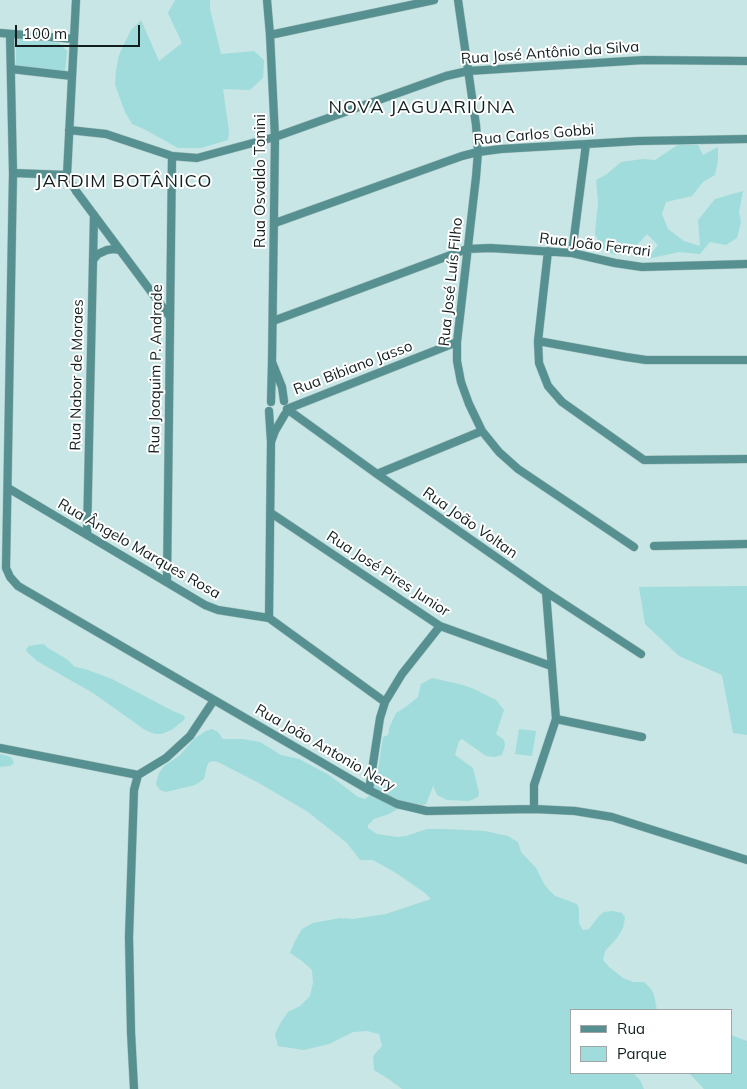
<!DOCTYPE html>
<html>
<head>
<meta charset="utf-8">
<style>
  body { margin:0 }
  #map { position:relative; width:747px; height:1089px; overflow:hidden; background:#c7e6e5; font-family:Mulish,sans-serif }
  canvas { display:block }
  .legend { position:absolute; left:570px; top:1009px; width:162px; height:65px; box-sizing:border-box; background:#fff; border:1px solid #a1a5a5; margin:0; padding:6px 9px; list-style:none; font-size:15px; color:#131f1f }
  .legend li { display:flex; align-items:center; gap:10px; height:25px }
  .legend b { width:25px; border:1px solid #a1a5a5 }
  .scale { position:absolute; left:15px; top:25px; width:125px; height:22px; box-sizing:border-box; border:2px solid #131f1f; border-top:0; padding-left:6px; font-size:15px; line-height:18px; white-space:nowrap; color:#131f1f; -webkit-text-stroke:4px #fff; paint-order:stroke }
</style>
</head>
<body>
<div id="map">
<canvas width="747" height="1089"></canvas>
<ul class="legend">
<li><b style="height:6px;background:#579090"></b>Rua</li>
<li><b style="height:14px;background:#a0dcdb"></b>Parque</li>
</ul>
<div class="scale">100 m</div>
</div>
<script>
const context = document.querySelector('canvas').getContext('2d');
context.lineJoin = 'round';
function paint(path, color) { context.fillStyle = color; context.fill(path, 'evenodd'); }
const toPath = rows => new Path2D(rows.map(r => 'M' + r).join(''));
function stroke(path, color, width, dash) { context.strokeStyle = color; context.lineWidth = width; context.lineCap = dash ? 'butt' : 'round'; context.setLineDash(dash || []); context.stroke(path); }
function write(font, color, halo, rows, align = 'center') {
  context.font = font + ' Mulish,sans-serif'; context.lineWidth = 4; context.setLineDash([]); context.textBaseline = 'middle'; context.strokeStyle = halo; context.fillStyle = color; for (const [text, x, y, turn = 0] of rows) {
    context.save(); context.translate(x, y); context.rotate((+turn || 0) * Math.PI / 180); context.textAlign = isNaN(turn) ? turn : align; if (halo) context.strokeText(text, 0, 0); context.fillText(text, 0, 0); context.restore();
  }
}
paint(toPath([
  [175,0,210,0,210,9,221,54,254,51,264,60,263,78,250,90,223,89,229,131,228,140,201,148,178,148,144,129,132,124,125,112,115,85,116,70,119,55,124,44,131,30,141,20,159,61,182,43,168,13],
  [16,37,59,43,67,51,65,72,16,67],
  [679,144,698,145,703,155,718,147,718,160,715,175,703,182,692,196,666,202,662,214,668,229,684,241,700,246,698,220,715,199,743,191,739,212,741,222,737,238,726,245,710,242,700,254,679,252,647,259,658,245,647,234,628,255,615,255,602,248,595,234,598,202,596,180,607,174,621,162,643,159,655,160],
  [747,586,747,735,733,733,722,675,679,656,645,624,639,587],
  [42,644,45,645,48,648,68,660,75,667,85,669,112,679,173,711,183,715,185,717,184,720,173,729,162,734,155,734,145,730,93,693,37,661,27,652,26,649,29,646],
  [432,678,459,684,472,688,496,700,504,710,496,734,504,740,505,745,502,755,494,757,486,756,462,739,459,741,455,755,473,768,479,793,478,797,469,801,447,800,437,795,433,786,426,804,422,805,412,803,406,804,389,814,374,819,368,825,368,828,377,834,397,837,406,836,427,829,444,829,485,831,508,836,518,842,521,852,536,868,544,884,549,890,555,896,577,904,579,909,579,923,583,930,589,929,599,916,604,912,613,911,622,913,625,918,623,928,617,938,605,951,603,960,609,967,623,978,633,982,644,982,651,989,654,995,657,1010,571,1010,571,1073,633,1073,640,1080,644,1089,402,1089,387,1078,374,1070,373,1056,382,1046,379,1034,367,1031,353,1032,329,1044,304,1050,278,1046,275,1034,281,1022,288,1012,300,1006,310,996,313,983,312,970,302,961,290,953,295,941,302,929,313,923,340,918,353,919,386,914,431,899,425,893,396,873,373,860,360,860,347,843,308,812,259,783,218,762,213,761,209,762,207,766,204,779,195,785,166,792,160,790,156,784,159,773,164,766,179,756,195,738,206,731,212,729,218,732,223,739,242,739,260,742,281,755,299,759,329,775,358,797,365,799,369,796,378,770,383,737,388,735,390,726,396,713,407,706,418,697,421,684],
  [519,729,536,731,532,756,515,754],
  [0,754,11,757,14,763,10,766,0,767],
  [731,1035,747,1041,747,1089,704,1089,689,1073,731,1073]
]), '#a0dcdb');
const minor = toPath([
  [267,0,270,35,275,137,272,362],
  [458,0,476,125,478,152,476,177,457,342,457,361,461,382,469,404,482,431,499,452,518,469,634,547],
  [0,33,74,39],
  [10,34,13,173,6,568,10,577,18,586,369,790,397,804,427,811,534,809,575,811,612,817,747,860],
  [270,35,434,0],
  [11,69,72,76],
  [69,130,106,134,172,156,197,158,275,137,446,76,468,71,644,60,747,61],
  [13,173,67,175],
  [67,175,76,191,170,317],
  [67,175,76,0],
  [275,223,462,156,478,152,501,149,638,141,747,139],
  [548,251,538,341,539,363,548,386,562,402,644,460,747,459],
  [572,253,586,144],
  [93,260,98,254,107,250,114,249,120,250],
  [273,321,467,249,490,248,572,253,615,263,642,267,747,264],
  [538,341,626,357,646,360,747,360],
  [271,402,272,362,282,387,284,401],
  [287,409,377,474,546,592,641,654],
  [287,409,457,342],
  [269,411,271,442,275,431,285,414],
  [377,474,482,431],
  [8,488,205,605,218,610,269,618,385,702],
  [271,513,440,626,551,666],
  [87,535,94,215],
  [654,546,747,544],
  [167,582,172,156],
  [269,618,271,442],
  [556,719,642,737],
  [0,748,138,775],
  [369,790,380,718,385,702,402,674,440,626],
  [534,809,534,785,556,719,546,592],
  [134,1089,131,1032,129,937,134,790,138,775,166,758,190,736,214,700]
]);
stroke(minor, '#a7c2c1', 9);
stroke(minor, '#579090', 8);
write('15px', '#131f1f', '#fff', [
  ["Rua José Antônio da Silva",550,53,-4],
  ["Rua Carlos Gobbi",534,135,-5],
  ["Rua Osvaldo Tonini",260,181,-90],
  ["Rua João Ferrari",595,245,7],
  ["Rua José Luís Filho",451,282,-84],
  ["Rua Bibiano Jasso",353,368,-21],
  ["Rua Joaquim P. Andrade",156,369,-89],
  ["Rua Nabor de Moraes",77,375,-89],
  ["Rua João Voltan",470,523,35],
  ["Rua Ângelo Marques Rosa",139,549,30],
  ["Rua José Pires Junior",388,574,33],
  ["Rua João Antonio Nery",325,748,30]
]);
context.letterSpacing = '1px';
write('18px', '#131f1f', '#fff', [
  ["NOVA JAGUARIÚNA",422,108],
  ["JARDIM BOTÂNICO",124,182]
]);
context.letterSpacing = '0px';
</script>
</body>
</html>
